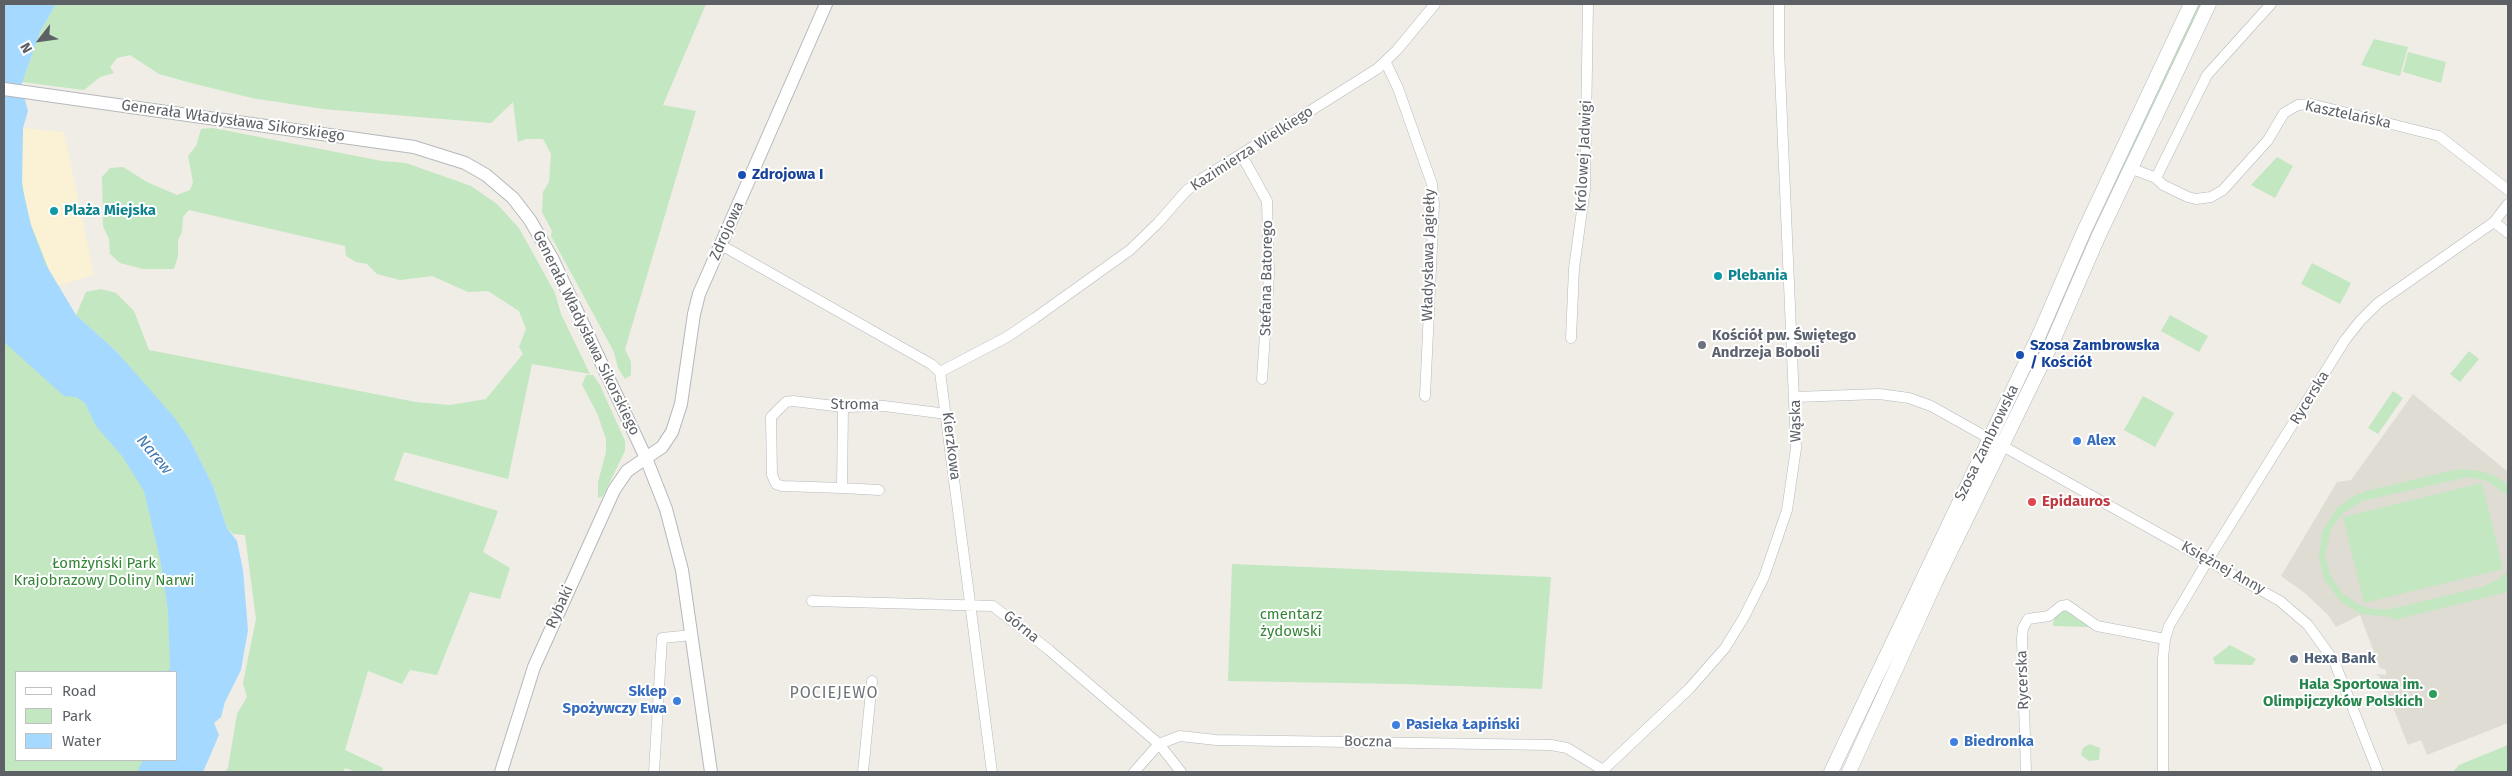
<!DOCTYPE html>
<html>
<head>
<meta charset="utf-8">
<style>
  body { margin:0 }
  #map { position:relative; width:2512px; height:776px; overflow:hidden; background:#efede5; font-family:"Fira Sans",sans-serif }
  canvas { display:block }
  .frame { position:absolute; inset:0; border:5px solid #5d6166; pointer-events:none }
  .legend { position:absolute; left:15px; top:671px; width:162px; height:90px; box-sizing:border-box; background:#fff; border:1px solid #bec0c2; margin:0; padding:6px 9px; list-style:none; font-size:15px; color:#5d6166 }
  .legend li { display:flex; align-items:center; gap:10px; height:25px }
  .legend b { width:25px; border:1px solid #bec0c2 }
  .north { position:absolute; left:15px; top:15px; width:50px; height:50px; -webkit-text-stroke:4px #fff; paint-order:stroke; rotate:240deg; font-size:14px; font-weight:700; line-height:20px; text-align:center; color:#5d6166 }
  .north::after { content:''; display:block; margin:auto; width:18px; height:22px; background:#5d6166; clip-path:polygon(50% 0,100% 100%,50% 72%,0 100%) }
</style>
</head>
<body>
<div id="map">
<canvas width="2512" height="776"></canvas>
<div class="frame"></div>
<ul class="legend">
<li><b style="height:6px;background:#fff"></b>Road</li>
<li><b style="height:14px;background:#c2e7c1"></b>Park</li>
<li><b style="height:14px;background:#a5d9ff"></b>Water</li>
</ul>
<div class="north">N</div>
</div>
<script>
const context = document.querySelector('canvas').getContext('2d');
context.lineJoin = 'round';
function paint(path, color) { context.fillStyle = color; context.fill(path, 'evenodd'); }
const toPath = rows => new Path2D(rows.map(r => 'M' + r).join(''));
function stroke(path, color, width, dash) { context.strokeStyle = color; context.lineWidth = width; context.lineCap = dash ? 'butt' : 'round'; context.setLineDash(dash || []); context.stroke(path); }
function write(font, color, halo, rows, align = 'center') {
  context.font = font + ' "Fira Sans",sans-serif'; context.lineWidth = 4; context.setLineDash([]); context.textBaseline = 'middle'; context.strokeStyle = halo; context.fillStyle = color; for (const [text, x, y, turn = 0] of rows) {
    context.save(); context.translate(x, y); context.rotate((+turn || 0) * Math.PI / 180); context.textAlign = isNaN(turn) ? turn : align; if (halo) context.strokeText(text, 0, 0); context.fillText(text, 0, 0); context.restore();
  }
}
paint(toPath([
  [2413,394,2508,472,2508,723,2427,755,2421,740,2408,745,2389,697,2387,697,2379,676,2375,674,2386,675,2386,670,2380,668,2360,615,2336,627,2328,615,2306,594,2281,576,2337,482,2351,480]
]), '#dfdcd3');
paint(toPath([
  [4,4,28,27,11,121,30,222,78,328,183,487,184,772,4,772],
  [16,672,176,672,176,760,16,760],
  [56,4,706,4,663,105,696,111,625,349,631,362,631,375,625,379,618,368,614,352,551,236,552,231,542,212,543,192,549,182,551,154,543,139,526,139,518,142,513,102,491,123,323,109,252,98,191,83,159,74,130,55,117,58,110,67,114,73,100,77,84,90,22,82,40,32],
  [2198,4,2202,4,2049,337,2001,432,2000,429],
  [2374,39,2408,47,2400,76,2361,65],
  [2408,52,2446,62,2441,83,2403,72],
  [213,128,382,161,406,163,471,186,497,204,519,228,555,293,561,314,590,374,532,364,508,479,404,452,394,480,498,511,483,552,510,568,500,599,470,592,437,675,410,670,402,684,368,671,345,750,383,768,382,772,356,772,345,768,343,772,225,772,228,768,237,714,247,697,243,683,256,619,245,535,233,534,227,528,213,486,190,440,116,351,76,315,86,292,101,289,116,293,134,311,149,350,416,402,450,405,486,399,523,354,519,347,526,329,519,311,488,291,468,292,432,276,400,280,377,274,367,264,356,262,346,256,345,246,189,210,183,217,182,232,178,240,178,256,174,269,143,269,120,263,110,254,109,239,103,226,102,177,110,168,123,167,147,182,177,195,190,190,193,182,188,156,196,146,201,129],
  [2277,157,2293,166,2275,198,2251,185],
  [2312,263,2351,283,2340,304,2301,284],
  [2170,315,2208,336,2199,352,2161,331],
  [2469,351,2479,359,2460,382,2450,374],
  [586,375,593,375,600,385,625,441,625,451,603,496,598,498,598,482,606,452,606,439,597,413,582,385],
  [2393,391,2403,398,2378,434,2368,428],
  [2143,396,2174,413,2155,447,2124,430],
  [2458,469,2480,471,2497,477,2508,485,2508,496,2487,481,2468,477,2362,501,2342,514,2331,529,2325,556,2331,577,2343,594,2360,605,2373,609,2390,609,2482,587,2497,580,2508,571,2508,592,2393,620,2392,617,2361,614,2341,602,2324,579,2319,558,2322,532,2336,509,2352,497,2366,491],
  [2482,483,2503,569,2364,603,2343,517],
  [1232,564,1551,577,1542,689,1401,684,1228,681],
  [2065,608,2090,627,2053,626,2054,619],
  [2230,645,2256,659,2252,665,2215,664,2213,658],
  [2090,744,2100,748,2099,760,2089,761,2081,755,2083,748],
  [2508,745,2508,772,2453,772,2459,765]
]), '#c2e7c1');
paint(toPath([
  [23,128,64,132,94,275,57,286,52,278,32,227,24,198,21,170]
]), '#fbf1d4');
paint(toPath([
  [4,4,56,4,40,32,21,86,28,111,23,128,22,185,31,226,46,265,76,315,116,351,174,417,190,440,213,486,227,528,237,541,243,570,248,630,241,670,225,702,221,717,214,723,219,735,203,772,137,772,143,760,176,760,176,672,167,672,170,668,168,610,160,559,144,491,122,456,96,426,85,403,76,397,64,396,4,342]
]), '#a5d9ff');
const minor = toPath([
  [1386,63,1398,88,1432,184,1434,204,1425,396],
  [1241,154,1267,201,1269,275,1262,379],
  [2130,168,2156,178,2163,185,2188,197,2196,199,2211,197,2223,190,2268,140,2284,113,2298,105,2311,104,2439,136,2508,190],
  [2156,178,2207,75,2271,4],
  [2494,222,2508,233],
  [721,245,931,364,940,372,992,772],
  [1571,338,1574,268,1585,189,1588,4],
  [940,372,1007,337,1035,318,1130,250,1158,223,1186,191,1203,178,1377,69,1397,50,1435,4],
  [1795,397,1879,394,1909,398,1931,406,2280,601,2308,625,2334,661,2378,772],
  [843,407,842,488,782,486,776,484,772,475,771,417,786,402,793,401,843,407,884,406,947,414],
  [842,488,879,490],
  [812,601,993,606,1049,650,1159,744,1181,772],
  [654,772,662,638,692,635],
  [863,772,872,681],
  [1134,772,1159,744,1180,736,1216,740,1551,745,1567,748,1603,770],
  [1601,772,1689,689,1725,648,1744,617,1764,577,1787,510,1796,448,1779,49,1779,4],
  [2026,772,2022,638,2023,628,2028,619,2049,616,2061,606,2067,605,2097,626,2165,639],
  [2163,772,2163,658,2165,639,2169,626,2208,560,2345,340,2360,321,2378,303,2494,222,2508,204]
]);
const tertiary = toPath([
  [4,89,414,147,465,163,486,175,513,198,530,220,552,258,646,458,666,509,682,570,711,772],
  [501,772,534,667,614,490,627,471,662,447,672,432,681,404,694,314,699,294,826,4]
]);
const secondary = toPath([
  [1831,772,2039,335,2084,231,2191,4],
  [1849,772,1935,583,2053,341,2099,235,2209,4]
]);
stroke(minor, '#b5b8bc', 11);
stroke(tertiary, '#b5b8bc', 14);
stroke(secondary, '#b4b8bd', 15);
stroke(minor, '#fff', 10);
stroke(tertiary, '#fff', 12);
stroke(secondary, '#fff', 14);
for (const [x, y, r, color] of [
  [742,175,5,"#1a4fb4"],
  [54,211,5,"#0f9aa8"],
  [1718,276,5,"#0f9aa8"],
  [1702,345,5,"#6b7280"],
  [2020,355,5,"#1a4fb4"],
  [2077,441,5,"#3f7fe0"],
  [2032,502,5,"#e0444e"],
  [2294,659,5,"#5c6f8a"],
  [2433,694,5,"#2e9e5b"],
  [677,701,5,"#3f7fe0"],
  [1396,725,5,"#3f7fe0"],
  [1954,742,5,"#3f7fe0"]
]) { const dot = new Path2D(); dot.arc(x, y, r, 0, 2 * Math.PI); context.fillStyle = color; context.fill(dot); stroke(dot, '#fff', 2); }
write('15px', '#5d6166', '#fff', [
  ["Kasztelańska",2348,115,12],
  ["Generała Władysława Sikorskiego",233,121,8],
  ["Kazimierza Wielkiego",1252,149,-33],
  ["Królowej Jadwigi",1584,156,-87],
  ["Zdrojowa",727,231,-66],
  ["Władysława Jagiełły",1429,255,-89],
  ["Stefana Batorego",1267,278,-89],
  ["Generała Władysława Sikorskiego",586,333,64],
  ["Rycerska",2310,398,-58],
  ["Stroma",855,405,1],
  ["Wąska",1796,421,-91],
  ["Szosa Zambrowska",1987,443,-64],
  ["Kierzkowa",951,446,83],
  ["Księżnej Anny",2223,568,29],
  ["Rybaki",560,607,-66],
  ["Górna",1021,627,39],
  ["Rycerska",2023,680,-92],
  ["Boczna",1368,742,1]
]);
write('bold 15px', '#164399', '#fff', [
  ["Zdrojowa I",752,175],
  ["Szosa Zambrowska",2030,346],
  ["/ Kościół",2030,363]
], 'left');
write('bold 15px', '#0d838f', '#fff', [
  ["Plaża Miejska",64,211],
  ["Plebania",1728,276]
], 'left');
write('bold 15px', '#5b616d', '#fff', [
  ["Kościół pw. Świętego",1712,336],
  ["Andrzeja Boboli",1712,353]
], 'left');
write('bold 15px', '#366cbe', '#fff', [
  ["Alex",2087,441],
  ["Sklep",667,692,"right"],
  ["Spożywczy Ewa",667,709,"right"],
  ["Pasieka Łapiński",1406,725],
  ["Biedronka",1964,742]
], 'left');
write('bold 15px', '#be3a42', '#fff', [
  ["Epidauros",2042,502]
], 'left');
write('15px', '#348537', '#fff', [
  ["Łomżyński Park",104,564],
  ["Krajobrazowy Doliny Narwi",104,581],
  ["cmentarz",1291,615],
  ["żydowski",1291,632]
]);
write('bold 15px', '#4e5e75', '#fff', [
  ["Hexa Bank",2304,659]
], 'left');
write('bold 15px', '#27864d', '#fff', [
  ["Hala Sportowa im.",2423,685],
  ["Olimpijczyków Polskich",2423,702]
], 'right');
write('italic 16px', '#4179b3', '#fff', [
  ["Narew",154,455,50]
]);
context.letterSpacing = '1px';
write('16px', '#6e7378', '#fff', [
  ["POCIEJEWO",834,694]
]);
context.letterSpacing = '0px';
</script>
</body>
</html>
